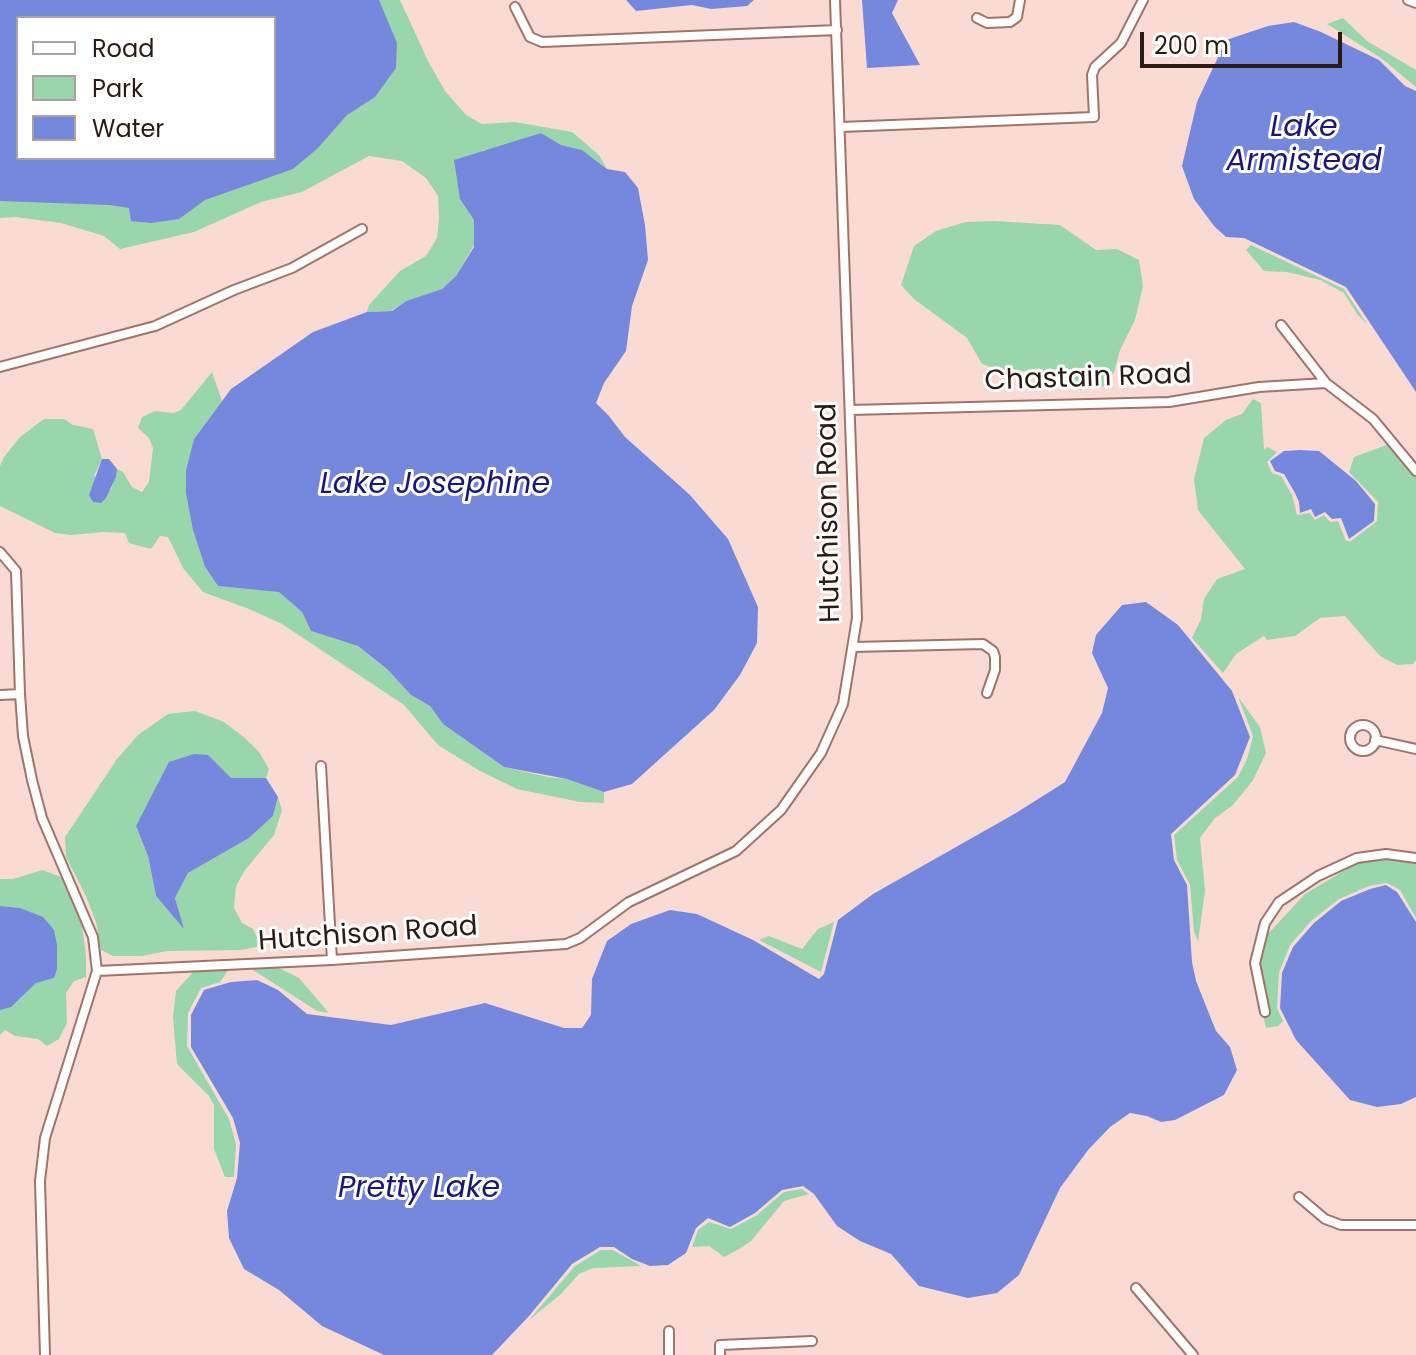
<!DOCTYPE html>
<html>
<head>
<meta charset="utf-8">
<style>
  body { margin:0 }
  #map { position:relative; width:1416px; height:1355px; overflow:hidden; background:#f9dbd4; font-family:Poppins,sans-serif }
  canvas { display:block }
  .legend { position:absolute; left:16px; top:16px; width:260px; height:144px; box-sizing:border-box; background:#fff; border:2px solid #aaa3a2; margin:0; padding:10px 14px; list-style:none; font-size:24px; color:#2b1a16 }
  .legend li { display:flex; align-items:center; gap:16px; height:40px }
  .legend b { width:40px; border:2px solid #aaa3a2 }
  .scale { position:absolute; left:1140px; top:32px; width:202px; height:36px; box-sizing:border-box; border:4px solid #2b1a16; border-top:0; padding-left:10px; font-size:24px; line-height:28px; white-space:nowrap; color:#2b1a16; -webkit-text-stroke:6px #fff; paint-order:stroke }
</style>
</head>
<body>
<div id="map">
<canvas width="1416" height="1355"></canvas>
<ul class="legend">
<li><b style="height:10px;background:#fff"></b>Road</li>
<li><b style="height:22px;background:#99d6ab"></b>Park</li>
<li><b style="height:22px;background:#7688de"></b>Water</li>
</ul>
<div class="scale">200 m</div>
</div>
<script>
const context = document.querySelector('canvas').getContext('2d');
context.lineJoin = 'round';
function paint(path, color) { context.fillStyle = color; context.fill(path, 'evenodd'); }
const toPath = rows => new Path2D(rows.map(r => 'M' + r).join(''));
function stroke(path, color, width, dash) { context.strokeStyle = color; context.lineWidth = width; context.lineCap = dash ? 'butt' : 'round'; context.setLineDash(dash || []); context.stroke(path); }
function write(font, color, halo, rows, align = 'center') {
  context.font = font + ' Poppins,sans-serif'; context.lineWidth = 6; context.setLineDash([]); context.textBaseline = 'middle'; context.strokeStyle = halo; context.fillStyle = color; for (const [text, x, y, turn = 0] of rows) {
    context.save(); context.translate(x, y); context.rotate((+turn || 0) * Math.PI / 180); context.textAlign = isNaN(turn) ? turn : align; if (halo) context.strokeText(text, 0, 0); context.fillText(text, 0, 0); context.restore();
  }
}
paint(toPath([
  [0,0,400,0,428,61,445,91,466,115,482,124,515,122,572,132,599,155,607,169,582,150,561,145,541,133,492,150,483,150,460,199,474,220,474,245,456,276,442,289,406,301,391,311,367,312,369,305,400,271,426,256,437,238,439,219,438,196,426,178,402,161,369,156,302,192,261,202,194,232,120,249,104,236,61,223,15,217,0,218],
  [18,18,274,18,274,158,18,158],
  [1343,18,1367,41,1416,70,1416,87,1381,58,1327,24],
  [994,221,1060,225,1096,250,1117,249,1139,260,1143,286,1135,320,1120,350,1114,372,1103,387,1077,390,1039,368,1011,374,982,364,967,338,914,299,901,285,914,246,936,231,966,222],
  [1251,245,1344,289,1367,324,1357,314,1344,293,1320,280,1287,272,1264,271,1246,250],
  [212,372,222,401,194,439,186,484,195,536,205,567,218,586,279,591,302,612,311,631,358,646,387,669,411,695,430,706,443,724,504,767,548,777,567,779,604,792,604,803,580,802,517,789,480,771,438,745,404,705,282,624,249,609,203,592,183,568,168,537,160,536,151,549,129,543,125,533,104,532,71,535,55,533,0,506,0,466,4,457,20,437,44,419,64,419,73,425,93,429,102,459,94,476,111,490,117,469,123,472,132,487,142,492,149,482,153,448,149,438,138,428,142,417,155,411,174,413,181,410],
  [1253,399,1261,403,1264,450,1267,447,1277,452,1267,462,1272,473,1281,476,1292,495,1297,515,1310,513,1315,520,1324,515,1330,522,1338,521,1346,541,1351,541,1377,521,1378,502,1349,472,1354,457,1389,444,1416,477,1416,660,1413,664,1397,665,1380,656,1345,616,1320,618,1295,636,1267,640,1264,636,1236,654,1223,673,1192,638,1201,619,1204,599,1217,579,1245,569,1198,510,1194,479,1204,438,1226,420,1242,414],
  [1238,697,1260,727,1266,753,1253,780,1233,805,1215,818,1200,838,1205,891,1198,942,1194,931,1190,885,1177,860,1174,835,1238,777,1247,759,1253,736],
  [195,711,224,722,246,739,259,752,269,769,266,778,231,778,136,826,148,856,156,896,183,927,175,898,188,873,249,838,273,816,278,797,282,810,274,835,245,870,236,886,234,908,242,923,253,929,261,946,241,950,167,951,142,956,113,956,101,950,96,922,86,896,66,857,65,837,117,759,138,735,168,714],
  [1386,858,1416,861,1416,918,1400,890,1387,883,1369,886,1339,899,1311,921,1290,945,1279,973,1277,1008,1283,1021,1278,1026,1266,1028,1263,1015,1269,1014,1259,963,1266,936,1305,894,1362,860],
  [42,870,64,878,82,924,86,956,86,977,74,981,66,993,67,1023,59,1039,47,1046,38,1039,15,1036,5,1030,0,1035,0,879,13,879],
  [834,922,821,972,759,940,769,936,802,949,818,929],
  [277,967,299,978,329,1013,317,1011,250,968],
  [229,969,220,982,201,988,188,1013,187,1046,229,1119,236,1144,234,1177,225,1177,214,1149,214,1105,209,1096,177,1064,173,1018,176,991,194,971],
  [802,1189,809,1194,784,1201,751,1241,739,1249,724,1257,709,1246,692,1247,698,1230,709,1222,731,1229,757,1215,784,1192],
  [601,1250,613,1250,641,1266,593,1268,579,1274,561,1294,529,1320,575,1266]
]), '#99d6ab');
paint(toPath([
  [0,0,379,0,397,43,396,68,375,97,347,115,318,148,293,169,205,200,179,219,151,223,131,221,129,208,110,205,0,201],
  [18,18,274,18,274,158,18,158],
  [626,0,754,0,747,6,711,9,692,5,636,11],
  [862,0,898,0,892,13,920,65,867,68],
  [1294,22,1321,32,1379,60,1405,86,1416,91,1416,392,1346,287,1244,238,1226,237,1214,226,1194,199,1182,166,1197,102,1226,40,1268,26],
  [541,133,561,145,582,150,607,169,625,172,638,188,645,225,648,260,632,306,626,351,604,383,596,403,609,416,625,437,690,495,728,539,758,607,757,643,740,675,714,710,632,784,604,792,567,779,504,767,443,724,430,706,411,695,387,669,358,646,311,631,302,612,279,592,218,586,205,567,193,530,186,493,186,471,194,439,231,389,313,332,367,312,392,311,406,301,442,289,456,276,474,247,474,220,460,199,454,160],
  [1300,450,1319,451,1356,481,1375,504,1374,521,1349,539,1341,518,1332,519,1325,512,1315,517,1311,509,1300,513,1299,502,1295,493,1284,474,1275,471,1270,461,1284,451],
  [102,459,109,459,117,469,116,477,106,498,101,503,93,502,89,495],
  [1146,602,1178,625,1232,691,1250,737,1235,775,1171,834,1174,860,1187,885,1192,962,1196,981,1216,1031,1230,1047,1237,1070,1224,1095,1175,1120,1161,1122,1147,1116,1130,1113,1110,1127,1088,1150,1060,1188,1019,1275,997,1293,968,1298,919,1286,891,1254,860,1241,837,1226,814,1194,803,1186,782,1190,755,1213,730,1227,708,1218,696,1228,686,1253,668,1265,650,1266,632,1259,614,1247,600,1247,572,1264,529,1316,492,1355,384,1355,322,1326,279,1290,244,1269,229,1238,227,1211,237,1178,240,1143,233,1118,191,1047,191,1015,204,990,231,982,257,980,278,990,307,1014,391,1025,485,1003,564,1028,582,1028,591,1015,592,979,607,941,631,924,670,910,697,914,753,940,819,979,824,974,838,920,873,894,1016,813,1065,782,1102,713,1108,688,1092,653,1096,635,1122,605],
  [194,754,208,755,231,778,266,778,278,797,273,816,249,838,188,873,175,898,184,929,156,896,148,856,136,826,169,762],
  [1386,885,1397,892,1416,922,1416,1097,1401,1104,1377,1107,1350,1100,1296,1040,1280,1008,1282,973,1293,947,1314,923,1341,901,1370,889],
  [0,906,20,908,43,917,54,930,57,945,57,969,54,978,36,983,11,1007,0,1010]
]), '#7688de');
const minor = toPath([
  [1408,0,1416,3],
  [515,7,530,37,542,42,837,30],
  [977,18,987,23,1010,22,1017,17,1020,0],
  [841,127,1094,117,1092,75,1095,67,1121,43,1143,0],
  [1281,325,1326,383],
  [0,367,155,326,234,290,292,268,362,229],
  [850,410,1169,402,1259,387,1326,383,1373,419,1416,471],
  [0,552,16,571,20,694,23,736,32,780,42,818,93,937,97,971,45,1138,40,1181,45,1355],
  [853,647,983,644,993,651,995,657,995,670,987,693],
  [0,695,20,694],
  '1350 738a13 13 0 1 1 26 0a13 13 0 1 1-26 0Z',
  [1375,740,1416,749],
  [321,766,332,960],
  [97,971,332,960,566,944,580,938,629,902,736,851,781,810,821,753,843,704,857,618,835,0],
  [1265,1012,1255,963,1265,923,1279,902,1318,876,1357,858,1386,854,1416,858],
  [1299,1197,1325,1219,1341,1225,1416,1225],
  [1136,1288,1193,1355],
  [669,1331,669,1355],
  [720,1355,720,1345,812,1341]
]);
stroke(minor, '#a0746a', 12);
stroke(minor, '#fff', 8);
write('28px', '#2b1a16', '#fff', [
  ["Chastain Road",1088,379,-2],
  ["Hutchison Road",830,513,-91],
  ["Hutchison Road",368,935,-4]
]);
write('italic 30px', '#1c167a', '#fff', [
  ["Lake",1304,128],
  ["Armistead",1304,162],
  ["Lake Josephine",435,485],
  ["Pretty Lake",419,1189]
]);
</script>
</body>
</html>
